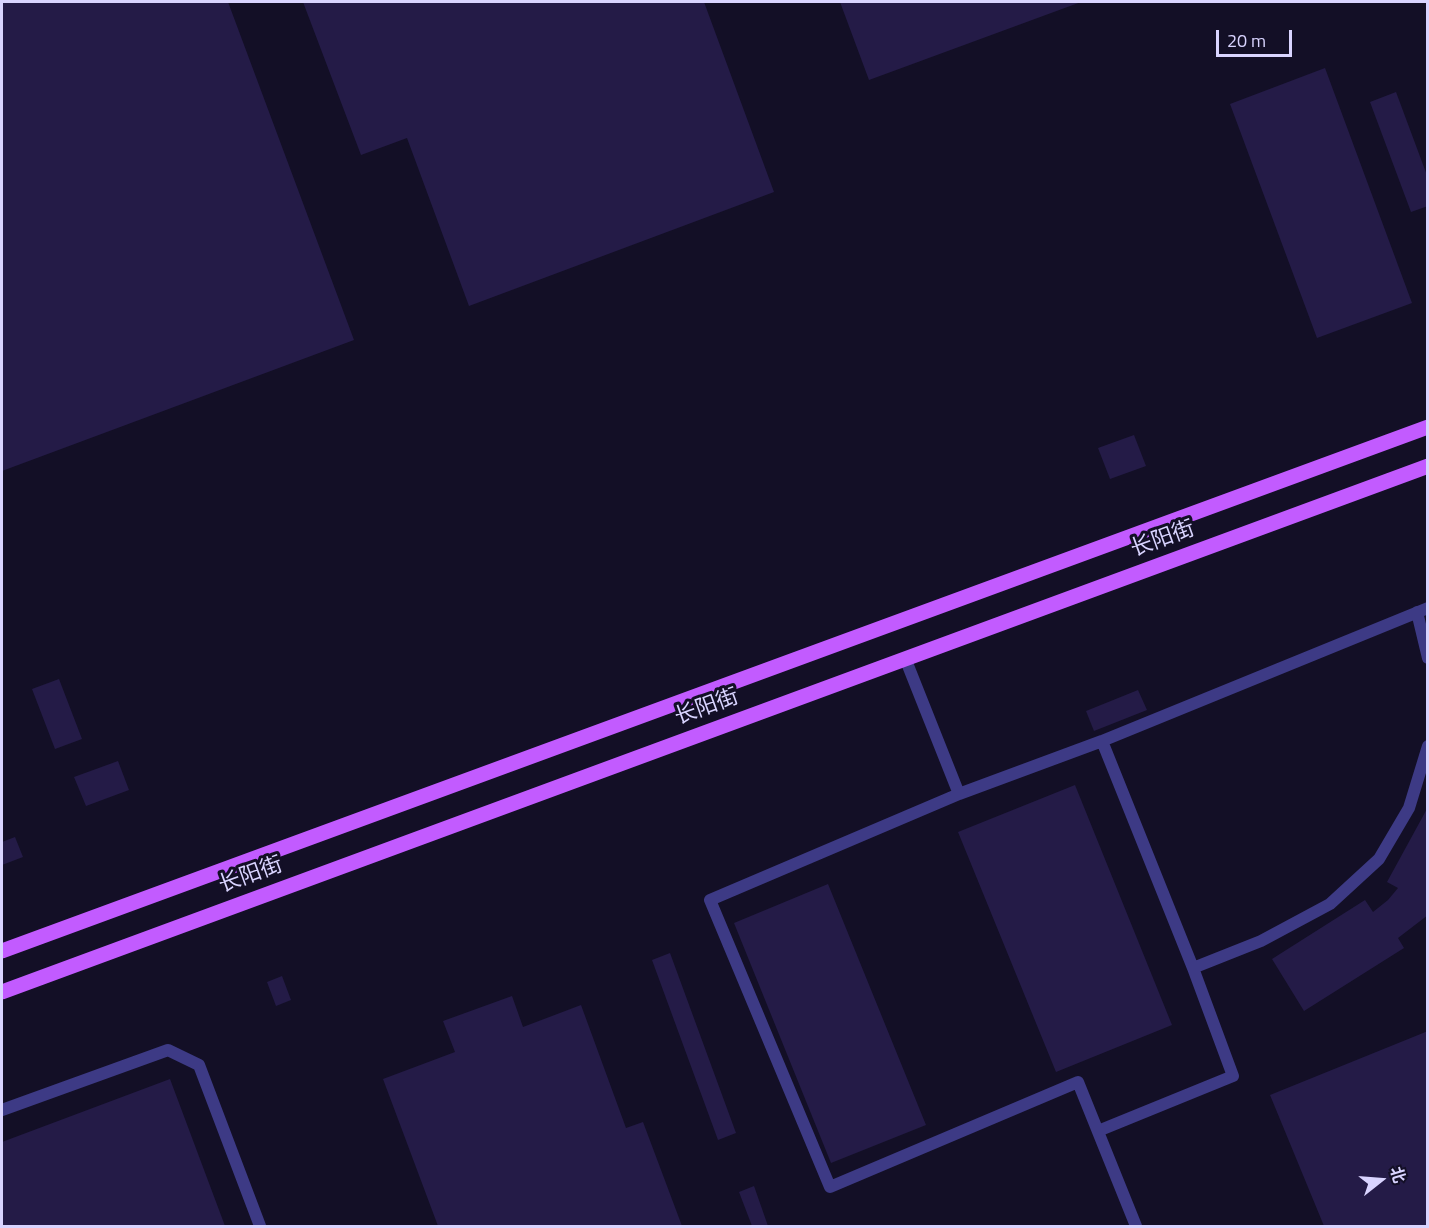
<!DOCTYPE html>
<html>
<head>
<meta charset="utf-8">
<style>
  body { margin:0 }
  #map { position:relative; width:1429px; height:1228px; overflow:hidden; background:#130f26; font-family:"Titillium Web","Noto Sans SC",sans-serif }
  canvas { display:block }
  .frame { position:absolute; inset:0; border:3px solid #d9d4ff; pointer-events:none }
  .north { position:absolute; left:1351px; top:1150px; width:60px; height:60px; -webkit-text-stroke:4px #130f26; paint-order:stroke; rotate:73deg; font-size:16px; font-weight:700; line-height:24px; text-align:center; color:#d9d4ff }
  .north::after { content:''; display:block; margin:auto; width:21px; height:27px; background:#d9d4ff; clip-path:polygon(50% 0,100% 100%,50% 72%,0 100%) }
  .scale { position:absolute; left:1216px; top:30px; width:76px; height:27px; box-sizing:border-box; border:3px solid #d9d4ff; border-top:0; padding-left:8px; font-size:18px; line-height:21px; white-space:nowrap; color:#d9d4ff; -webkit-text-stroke:4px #130f26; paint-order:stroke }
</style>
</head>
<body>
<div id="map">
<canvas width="1429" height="1228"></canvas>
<div class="frame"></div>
<div class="north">北</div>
<div class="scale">20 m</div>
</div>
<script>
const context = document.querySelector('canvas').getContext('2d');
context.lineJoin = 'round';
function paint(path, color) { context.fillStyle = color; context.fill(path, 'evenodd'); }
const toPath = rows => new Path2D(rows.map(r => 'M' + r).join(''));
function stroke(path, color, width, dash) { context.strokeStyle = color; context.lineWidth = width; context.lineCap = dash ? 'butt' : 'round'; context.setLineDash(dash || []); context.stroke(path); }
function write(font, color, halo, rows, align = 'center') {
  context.font = font + ' "Titillium Web","Noto Sans SC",sans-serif'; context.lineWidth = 6; context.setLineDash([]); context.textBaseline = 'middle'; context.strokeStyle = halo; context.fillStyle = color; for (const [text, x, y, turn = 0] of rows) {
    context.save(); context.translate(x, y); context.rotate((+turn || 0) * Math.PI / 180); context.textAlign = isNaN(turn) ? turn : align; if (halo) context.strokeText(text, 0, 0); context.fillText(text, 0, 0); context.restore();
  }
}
paint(toPath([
  [2,2,228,2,354,340,2,471],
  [303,2,704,2,774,192,469,306,407,138,361,155],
  [840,2,1081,2,869,80],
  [1325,68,1412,303,1317,338,1230,104],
  [1396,92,1428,178,1428,206,1411,212,1370,102],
  [1134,435,1146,466,1110,479,1098,448],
  [59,679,82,739,55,749,32,689],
  [1138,690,1147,710,1094,731,1086,711],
  [118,761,129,790,86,806,74,777],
  [1075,785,1172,1025,1056,1072,958,832],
  [1428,807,1428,915,1398,938,1404,948,1304,1011,1272,959,1365,900,1373,912,1388,900,1398,888,1387,882],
  [15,837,23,857,2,865,2,842],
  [828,884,926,1125,831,1163,734,923],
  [670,953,736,1133,718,1140,652,960],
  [282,976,291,1000,276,1006,267,982],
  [512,996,523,1027,581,1005,626,1128,643,1122,682,1226,438,1226,383,1079,455,1052,443,1021],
  [1428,1031,1428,1226,1324,1226,1270,1095],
  [170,1079,225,1226,2,1226,2,1142],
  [754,1186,768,1226,752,1226,739,1192]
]), '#241b47');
stroke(toPath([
  [1417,612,1428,658],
  [905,658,959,794],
  [1193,968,1261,941,1330,904,1379,859,1409,808,1428,746],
  [2,1110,168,1050,199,1065,260,1226],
  [1098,1131,1233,1076,1193,968,1102,741],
  [1136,1226,1078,1082,830,1187,710,900,959,794,1102,741,1428,608]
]), '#3d3a85', 12);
stroke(toPath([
  [2,951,1428,427],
  [2,992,1428,466]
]), '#c25bff', 15);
write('22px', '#d9d4ff', '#130f26', [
  ["长阳街",1163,540,-20],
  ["长阳街",707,708,-20],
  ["长阳街",251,876,-20]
]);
</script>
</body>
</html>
